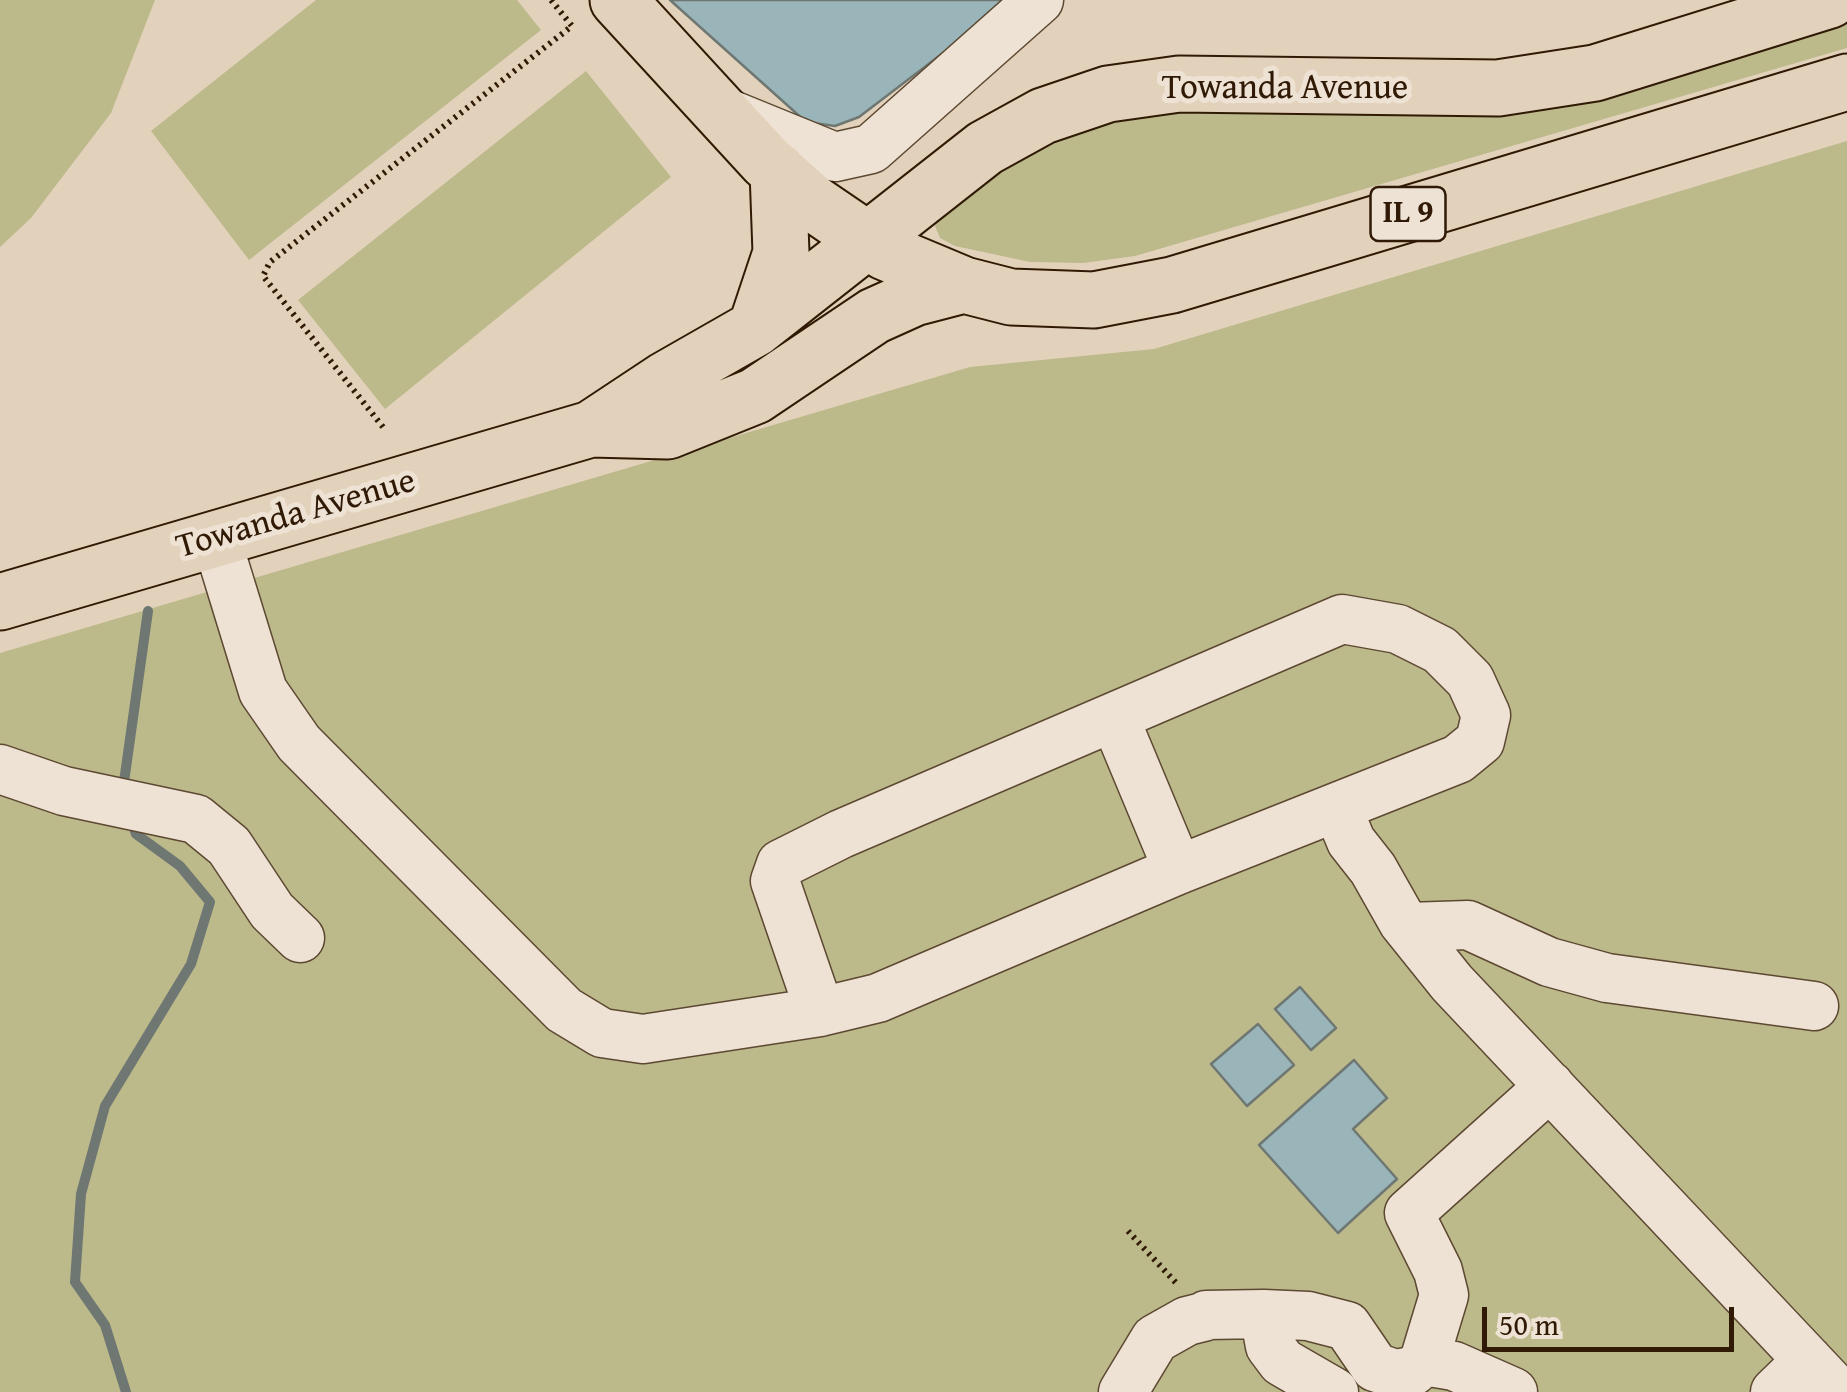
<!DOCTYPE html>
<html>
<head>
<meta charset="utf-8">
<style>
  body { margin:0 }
  #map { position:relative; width:1847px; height:1392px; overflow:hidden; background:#e3d2bb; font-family:"Gentium Book Plus",serif }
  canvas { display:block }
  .scale { position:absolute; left:1482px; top:1307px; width:252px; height:45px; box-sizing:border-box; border:5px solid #301a05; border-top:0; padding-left:12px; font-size:30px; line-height:35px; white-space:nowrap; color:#301a05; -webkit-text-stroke:8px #ede2d3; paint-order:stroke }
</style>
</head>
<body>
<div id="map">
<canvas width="1847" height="1392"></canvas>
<div class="scale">50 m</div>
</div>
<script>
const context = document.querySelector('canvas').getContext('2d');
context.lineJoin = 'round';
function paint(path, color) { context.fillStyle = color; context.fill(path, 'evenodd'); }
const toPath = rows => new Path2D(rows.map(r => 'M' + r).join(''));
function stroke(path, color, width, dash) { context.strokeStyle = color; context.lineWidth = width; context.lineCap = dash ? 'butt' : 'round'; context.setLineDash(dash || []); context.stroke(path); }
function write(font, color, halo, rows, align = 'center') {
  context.font = font + ' "Gentium Book Plus",serif'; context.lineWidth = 10; context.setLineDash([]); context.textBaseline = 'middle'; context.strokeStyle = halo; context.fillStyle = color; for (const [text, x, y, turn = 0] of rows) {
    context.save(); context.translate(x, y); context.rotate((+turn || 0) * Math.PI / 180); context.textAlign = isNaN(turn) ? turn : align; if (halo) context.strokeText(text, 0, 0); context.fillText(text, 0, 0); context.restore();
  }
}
paint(toPath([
  [0,0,155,0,111,113,31,218,0,247],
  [316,0,517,0,541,30,249,260,151,131],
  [1847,14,1847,48,1135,256,1083,263,1030,262,955,246,940,238,935,226,950,197,1077,122],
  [586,71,671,177,385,409,298,300],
  [1847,141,1847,1392,0,1392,0,653,970,367,1154,349]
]), '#bcb98b');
const water = toPath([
  [670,0,1008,0,1010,2,859,117,835,126,806,122,670,0],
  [1300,987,1336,1028,1311,1050,1275,1009,1300,987],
  [1258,1024,1294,1065,1247,1106,1211,1064,1258,1024],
  [1354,1060,1387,1098,1353,1129,1397,1179,1338,1233,1259,1145,1354,1060]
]);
paint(water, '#99b5ba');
stroke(water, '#6f7772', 2.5);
stroke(toPath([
  [123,789,148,611],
  [126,1392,105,1325,75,1282,81,1194,105,1106,191,964,210,902,180,866,136,834,131,820]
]), '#6f7772', 10);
const minor = toPath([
  [722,111,835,157,871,149,1039,0],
  [216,538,263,691,299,743,564,1010,602,1033,643,1039,820,1012,878,998,1178,870,1458,759,1480,741,1486,715,1470,680,1440,650,1398,629,1342,619,841,834,781,864,775,881,820,1012],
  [1115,719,1178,870],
  [0,769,64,791,196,819,229,846,272,911,300,938],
  [1337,807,1351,841,1373,869,1403,922,1452,983,1838,1392],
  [1408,927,1468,925,1549,962,1607,978,1814,1006],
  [1264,1314,1308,1316,1347,1326,1375,1367,1395,1374,1413,1371,1424,1361,1454,1366,1513,1392],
  [1206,1315,1264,1314,1270,1346,1282,1362,1334,1392],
  [1424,1361,1444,1295,1438,1271,1409,1213,1550,1086],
  [1123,1392,1155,1339,1187,1321,1207,1316],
  [1775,1392,1808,1360]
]);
const major = toPath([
  [618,0,766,161,813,203,885,252,964,285,1011,297,1094,300,1172,285,1847,82],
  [756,328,781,253,778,171],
  [591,429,665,380,756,328,985,148,1043,116,1108,94,1179,84,1498,88,1595,73,1830,0],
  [0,602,591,429,668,431,755,396,874,316,914,298,964,285]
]);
stroke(minor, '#5d4832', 51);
stroke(major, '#301a05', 59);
stroke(toPath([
  [383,427,263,276,270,262,572,26,551,0],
  [1128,1231,1178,1285]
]), '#301a05', 6, [2.5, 5]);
stroke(minor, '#ede2d3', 48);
stroke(major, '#e3d2bb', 55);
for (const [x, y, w] of [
  [1408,214,75]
]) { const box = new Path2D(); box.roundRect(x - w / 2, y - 27, w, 54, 8); context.fillStyle = '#ede2d3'; context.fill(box); stroke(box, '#301a05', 2.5); }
write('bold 32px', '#301a05', null, [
  ["IL 9",1408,214]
]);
write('35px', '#301a05', '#ede2d3', [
  ["Towanda Avenue",1285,89],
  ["Towanda Avenue",296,515,-16]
]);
</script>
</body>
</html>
